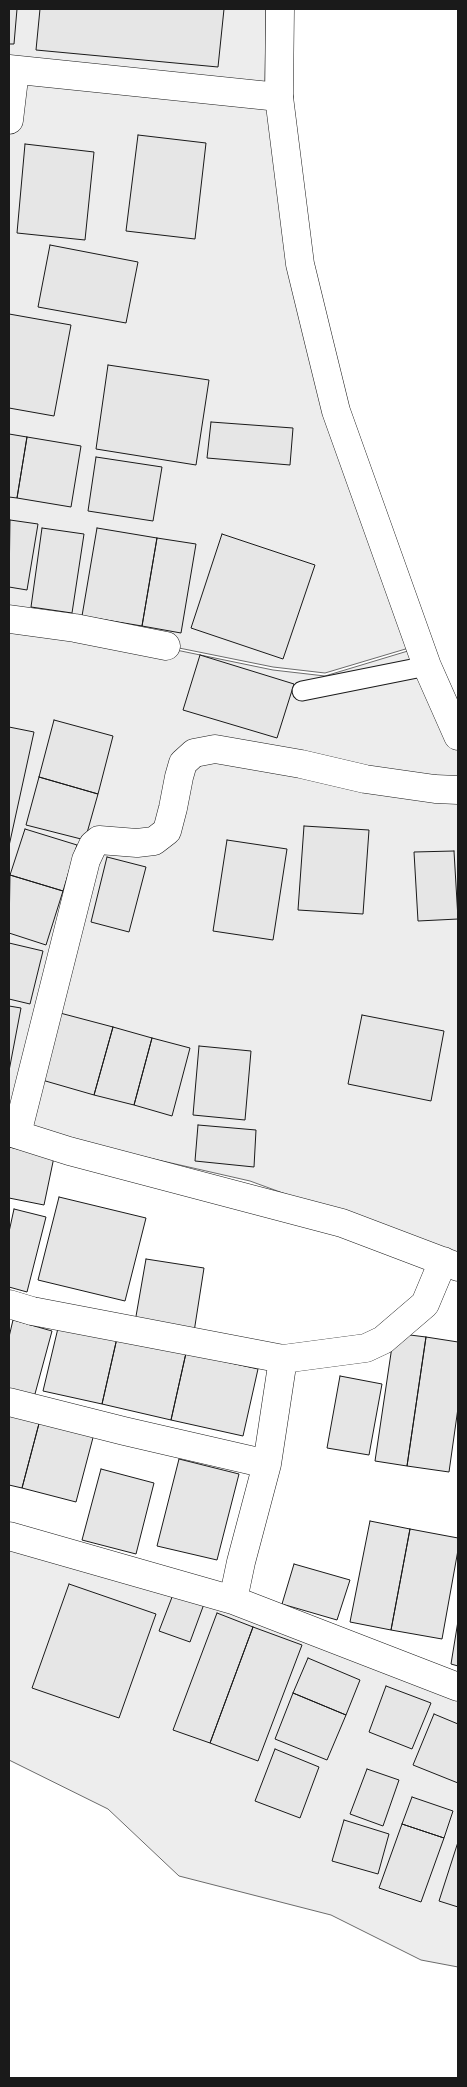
<!DOCTYPE html>
<html>
<head>
<meta charset="utf-8">
<style>
  body { margin:0 }
  #map { position:relative; width:467px; height:2087px; overflow:hidden; background:#fff; font-family:"IBM Plex Serif",serif }
  canvas { display:block }
  .frame { position:absolute; inset:0; border:10px solid #1a1a1a; pointer-events:none }
</style>
</head>
<body>
<div id="map">
<canvas width="467" height="2087"></canvas>
<div class="frame"></div>
</div>
<script>
const context = document.querySelector('canvas').getContext('2d');
context.lineJoin = 'round';
function paint(path, color) { context.fillStyle = color; context.fill(path, 'evenodd'); }
const toPath = rows => new Path2D(rows.map(r => 'M' + r).join(''));
function stroke(path, color, width, dash) { context.strokeStyle = color; context.lineWidth = width; context.lineCap = dash ? 'butt' : 'round'; context.setLineDash(dash || []); context.stroke(path); }
const built = toPath([
  [9,9,266,9,265,83,9,58,9,9],
  [13,66,275,98,298,277,429,642,325,673,273,667,90,630,9,617,9,97,13,66],
  [9,619,118,638,273,670,325,676,431,644,458,712,458,1257,250,1181,9,1126,9,619],
  [9,1535,458,1694,458,1967,421,1960,331,1915,179,1876,108,1809,9,1760,9,1535]
]);
paint(built, '#ededed');
stroke(built, '#6a6a6a', 1);
const building = toPath([
  [9,9,17,9,14,44,9,44,9,9],
  [40,9,224,9,218,67,36,50,40,9],
  [138,135,206,143,195,239,126,231,138,135],
  [25,144,94,152,85,240,17,233,25,144],
  [50,245,138,262,126,323,38,307,50,245],
  [9,314,71,325,54,416,9,408,9,314],
  [108,365,209,380,196,465,96,449,108,365],
  [211,422,293,428,290,465,207,458,211,422],
  [9,434,27,437,17,498,9,497,9,434],
  [27,437,81,446,71,507,17,498,27,437],
  [96,457,162,467,153,521,88,511,96,457],
  [10,520,38,524,27,590,9,587,10,520],
  [42,528,84,534,72,613,31,607,42,528],
  [97,528,157,538,142,626,82,616,97,528],
  [222,534,315,565,283,659,191,628,222,534],
  [157,538,196,544,181,633,142,626,157,538],
  [200,655,294,684,277,738,183,710,200,655],
  [54,720,113,736,98,794,39,777,54,720],
  [9,727,34,732,9,846,9,727],
  [39,777,98,794,85,840,26,825,39,777],
  [304,826,369,830,363,914,298,910,304,826],
  [25,829,77,845,63,891,10,875,25,829],
  [227,840,287,849,273,940,213,931,227,840],
  [454,851,458,919,418,921,414,852,454,851],
  [107,857,146,867,129,932,91,922,107,857],
  [10,875,63,891,46,945,9,933,10,875],
  [9,943,43,951,30,1004,9,999,9,943],
  [9,1006,21,1008,9,1071,9,1006],
  [60,1013,113,1027,94,1095,42,1080,60,1013],
  [362,1015,444,1031,431,1101,348,1084,362,1015],
  [113,1027,152,1038,134,1105,94,1095,113,1027],
  [152,1038,190,1048,172,1116,134,1105,152,1038],
  [199,1046,251,1051,245,1120,193,1115,199,1046],
  [198,1125,256,1130,254,1167,195,1161,198,1125],
  [9,1147,54,1157,44,1205,9,1198,9,1147],
  [59,1197,146,1218,125,1301,38,1280,59,1197],
  [14,1209,46,1217,27,1292,9,1287,9,1232,14,1209],
  [146,1259,204,1268,194,1332,135,1322,146,1259],
  [13,1320,52,1331,32,1405,9,1399,9,1337,13,1320],
  [59,1324,117,1338,102,1404,43,1391,59,1324],
  [394,1333,426,1337,407,1466,375,1461,394,1333],
  [426,1337,458,1342,458,1408,449,1472,407,1466,426,1337],
  [117,1338,186,1353,171,1420,102,1404,117,1338],
  [186,1353,258,1369,243,1436,171,1420,186,1353],
  [340,1376,382,1384,369,1455,327,1448,340,1376],
  [9,1408,41,1416,22,1488,9,1485,9,1408],
  [41,1416,95,1430,76,1502,22,1488,41,1416],
  [179,1459,239,1474,217,1560,157,1546,179,1459],
  [101,1469,154,1483,136,1554,82,1540,101,1469],
  [370,1521,410,1529,391,1630,350,1622,370,1521],
  [410,1529,458,1538,458,1550,442,1639,391,1630,410,1529],
  [294,1564,350,1580,337,1620,282,1604,294,1564],
  [69,1584,156,1614,119,1718,32,1688,69,1584],
  [174,1592,204,1604,190,1642,159,1631,174,1592],
  [217,1613,253,1627,210,1743,173,1730,217,1613],
  [458,1621,458,1666,451,1664,458,1621],
  [253,1627,302,1645,258,1761,210,1743,253,1627],
  [308,1658,360,1680,346,1715,293,1693,308,1658],
  [386,1686,431,1703,412,1749,369,1732,386,1686],
  [293,1693,346,1715,327,1760,275,1739,293,1693],
  [434,1714,458,1724,458,1783,413,1765,434,1714],
  [275,1749,319,1767,300,1818,255,1801,275,1749],
  [367,1769,399,1780,383,1826,350,1814,367,1769],
  [412,1797,453,1811,444,1838,402,1824,412,1797],
  [344,1820,389,1834,378,1874,332,1861,344,1820],
  [402,1824,444,1838,421,1902,379,1888,402,1824],
  [458,1842,458,1907,439,1901,458,1842]
]);
paint(building, '#e6e6e6');
stroke(building, '#1a1a1a', 1);
const service = toPath([
  [302,691,427,666]
]);
const minor = toPath([
  [9,69,279,97],
  [9,120,15,70],
  [9,619,75,628,166,646],
  [9,1132,69,1151,342,1223,458,1267],
  [17,1134,86,860,93,845,99,840,137,843,154,841,167,831,173,808,179,777,183,763,194,753,215,749,301,764,365,779,435,789,458,790],
  [9,1304,32,1311,283,1359,366,1348,383,1340,425,1304,443,1261],
  [9,1402,124,1431,267,1464],
  [9,1536,233,1600,458,1687],
  [233,1600,241,1562,267,1464,283,1359]
]);
const tertiary = toPath([
  [280,9,279,97,300,264,319,342,336,411,427,666,458,736]
]);
stroke(service, '#1a1a1a', 21);
stroke(minor, '#1a1a1a', 29);
stroke(tertiary, '#1a1a1a', 29);
stroke(service, '#fff', 19);
stroke(minor, '#fff', 28);
stroke(tertiary, '#fff', 28);
</script>
</body>
</html>
